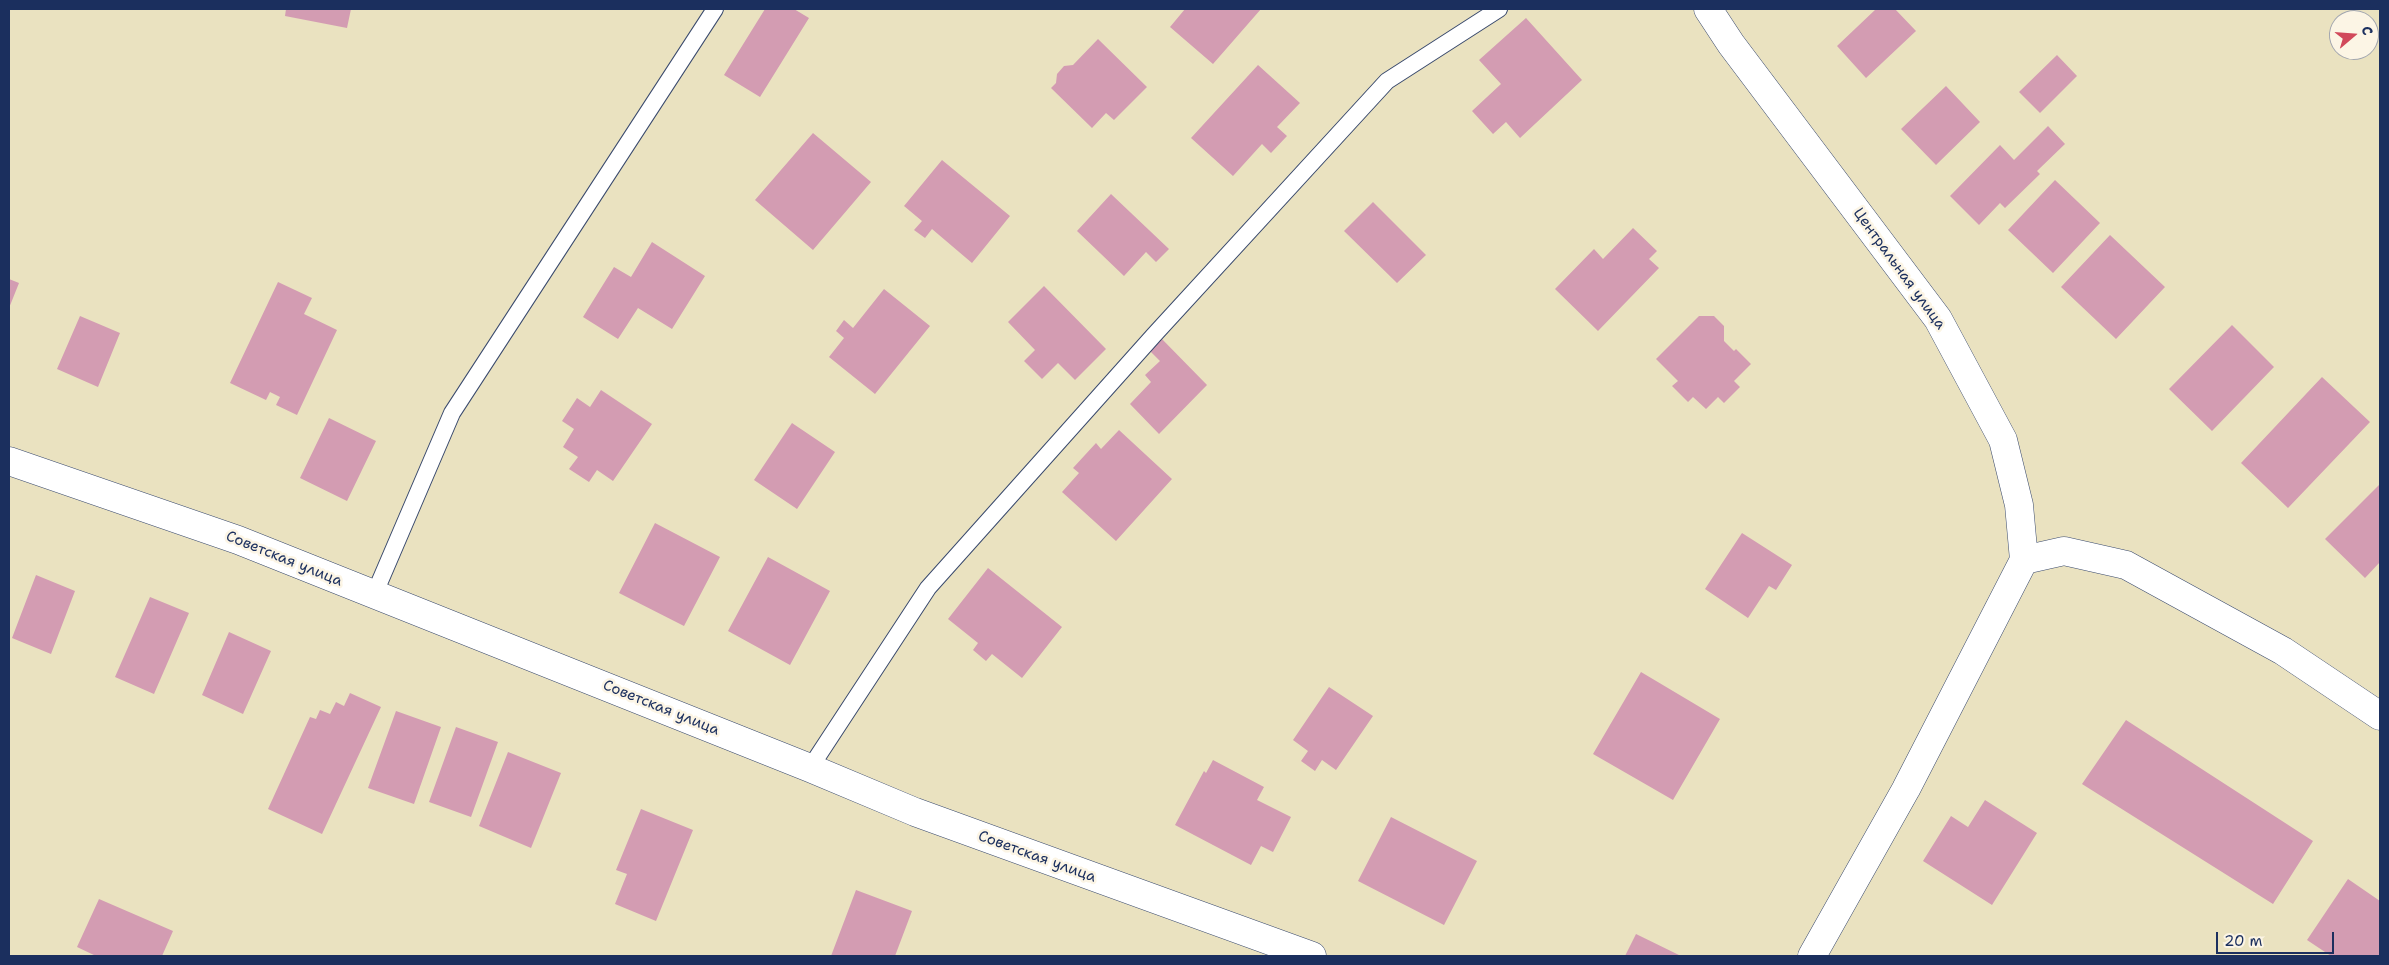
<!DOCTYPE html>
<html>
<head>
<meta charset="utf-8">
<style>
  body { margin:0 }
  #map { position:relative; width:2389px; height:965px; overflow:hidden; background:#eae2c0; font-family:"Shantell Sans",sans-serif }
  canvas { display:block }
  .frame { position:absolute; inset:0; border:10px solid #1b2f5e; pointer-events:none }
  .north { position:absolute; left:2329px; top:10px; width:50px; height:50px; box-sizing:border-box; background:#fcf5e5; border:1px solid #a2a6af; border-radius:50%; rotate:72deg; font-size:14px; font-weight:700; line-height:20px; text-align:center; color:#1b2f5e }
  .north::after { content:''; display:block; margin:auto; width:18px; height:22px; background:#d1495b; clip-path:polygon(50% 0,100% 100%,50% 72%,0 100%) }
  .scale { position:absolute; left:2216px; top:932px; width:118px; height:22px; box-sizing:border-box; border:2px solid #1b2f5e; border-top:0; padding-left:6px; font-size:15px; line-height:18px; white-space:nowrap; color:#1b2f5e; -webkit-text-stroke:4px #fcf5e5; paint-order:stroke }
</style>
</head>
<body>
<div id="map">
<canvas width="2389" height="965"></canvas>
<div class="frame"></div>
<div class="north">С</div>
<div class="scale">20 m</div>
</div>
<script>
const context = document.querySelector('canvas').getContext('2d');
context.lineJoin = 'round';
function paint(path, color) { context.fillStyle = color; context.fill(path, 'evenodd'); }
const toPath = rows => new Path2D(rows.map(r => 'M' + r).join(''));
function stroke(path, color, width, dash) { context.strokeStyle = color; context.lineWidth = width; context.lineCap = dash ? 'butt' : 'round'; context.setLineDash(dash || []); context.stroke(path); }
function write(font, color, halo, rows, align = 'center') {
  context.font = font + ' "Shantell Sans",sans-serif'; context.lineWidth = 5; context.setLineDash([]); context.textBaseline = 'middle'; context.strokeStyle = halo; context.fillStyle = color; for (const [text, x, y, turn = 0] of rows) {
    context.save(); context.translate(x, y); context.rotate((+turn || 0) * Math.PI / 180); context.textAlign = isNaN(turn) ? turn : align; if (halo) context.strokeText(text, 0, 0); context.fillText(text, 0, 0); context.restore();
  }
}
paint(toPath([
  [286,9,351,9,347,28,285,16],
  [765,9,794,9,809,18,760,97,724,75],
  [1185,9,1261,9,1213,64,1170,27],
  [1876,9,1895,9,1916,31,1866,78,1837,46],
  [1526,18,1582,80,1520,138,1506,122,1493,134,1472,111,1501,84,1479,60],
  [1098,39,1147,87,1114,120,1106,113,1092,128,1051,88,1056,83,1057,74,1064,66,1073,65],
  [2057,55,2077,76,2040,113,2019,92],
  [1258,65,1300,103,1277,127,1287,136,1271,153,1262,144,1233,176,1191,138],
  [1946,86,1980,122,1936,165,1901,129],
  [2048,126,2065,144,2037,171,2040,174,2005,208,2000,203,1979,225,1950,196,2000,145,2014,160],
  [813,133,871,182,813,250,755,200],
  [942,160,1010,216,972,263,932,229,925,238,914,230,922,221,904,206],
  [2055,180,2100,223,2053,273,2008,230],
  [1111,194,1169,249,1156,262,1146,252,1124,276,1077,231],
  [1373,202,1426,255,1397,283,1344,231],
  [1633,228,1657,251,1649,259,1659,268,1598,331,1555,289,1594,249,1603,259],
  [2110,235,2165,287,2116,339,2061,287],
  [652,242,705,276,672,329,638,308,618,339,583,317,614,267,631,277],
  [9,279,19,283,9,308],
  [278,282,312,298,304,314,337,330,297,415,276,405,280,397,270,392,266,400,230,383],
  [1044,286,1106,349,1075,380,1058,363,1042,379,1024,361,1035,350,1008,322],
  [884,289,930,326,875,394,829,357,844,338,836,331,844,320,853,328],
  [80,316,120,333,98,387,57,369],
  [1699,316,1714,316,1724,326,1724,341,1734,351,1736,349,1751,364,1734,381,1740,387,1724,403,1718,397,1706,409,1693,397,1688,402,1672,386,1678,381,1656,359],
  [2232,325,2274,367,2212,431,2169,389],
  [1160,337,1207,385,1159,434,1130,404,1151,382,1145,375,1160,361,1148,349],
  [2322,377,2370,422,2288,508,2241,463],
  [601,390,652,424,613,481,597,470,589,482,569,469,578,457,563,447,574,429,562,421,577,398,590,407],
  [329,418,376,441,347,501,300,478],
  [792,423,835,452,797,509,754,480],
  [1119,430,1172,479,1116,541,1062,492,1079,473,1073,468,1096,443,1101,449],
  [2380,484,2380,562,2365,578,2325,539],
  [655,523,720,557,684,626,619,593],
  [1742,533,1792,565,1776,590,1769,586,1748,618,1705,589],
  [768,557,830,591,790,665,728,631],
  [988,568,1062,627,1022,678,992,654,986,661,973,650,978,643,948,619],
  [36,575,75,591,51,654,12,638],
  [150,597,189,613,154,694,115,677],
  [229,632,271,651,243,714,202,695],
  [1641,672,1720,719,1673,800,1593,754],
  [1329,687,1373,716,1336,770,1322,760,1315,771,1301,761,1308,751,1293,740],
  [350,693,381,707,322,834,268,809,310,717,316,719,320,710,330,714,336,702,344,706],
  [396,711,441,727,414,804,368,788],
  [2126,720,2313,841,2273,904,2082,784],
  [456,727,498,742,471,817,429,802],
  [508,752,561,773,531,848,479,826],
  [1213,760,1264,787,1257,800,1291,817,1273,852,1261,846,1251,865,1175,825,1204,771,1206,773],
  [1985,800,2037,833,1992,905,1923,861,1951,816,1968,827],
  [641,809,693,830,656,921,615,904,627,874,616,870],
  [1391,817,1477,861,1444,925,1358,881],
  [2348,879,2380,901,2380,956,2331,956,2307,940],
  [856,890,912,911,895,956,831,956],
  [99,899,173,931,162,956,96,956,77,947],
  [1636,934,1681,956,1625,956]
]), '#d39cb2');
const service = toPath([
  [374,595,452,413,715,9],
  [810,768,928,588,1154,335,1387,81,1499,9]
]);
const minor = toPath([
  [1708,9,1731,44,1938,319,2003,440,2019,505,2024,560],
  [9,461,238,540,810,768,915,812,1312,956],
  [2024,560,2064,551,2126,565,2283,651,2380,716],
  [1812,956,1906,789,2024,560]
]);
stroke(service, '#3a4a6d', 18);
stroke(minor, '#3a4a6d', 29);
stroke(service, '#fff', 16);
stroke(minor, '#fff', 28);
write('15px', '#1b2f5e', '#fcf5e5', [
  ["Центральная улица",1899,269,54],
  ["Советская улица",284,559,22],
  ["Советская улица",661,708,22],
  ["Советская улица",1037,857,20]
]);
</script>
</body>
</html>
